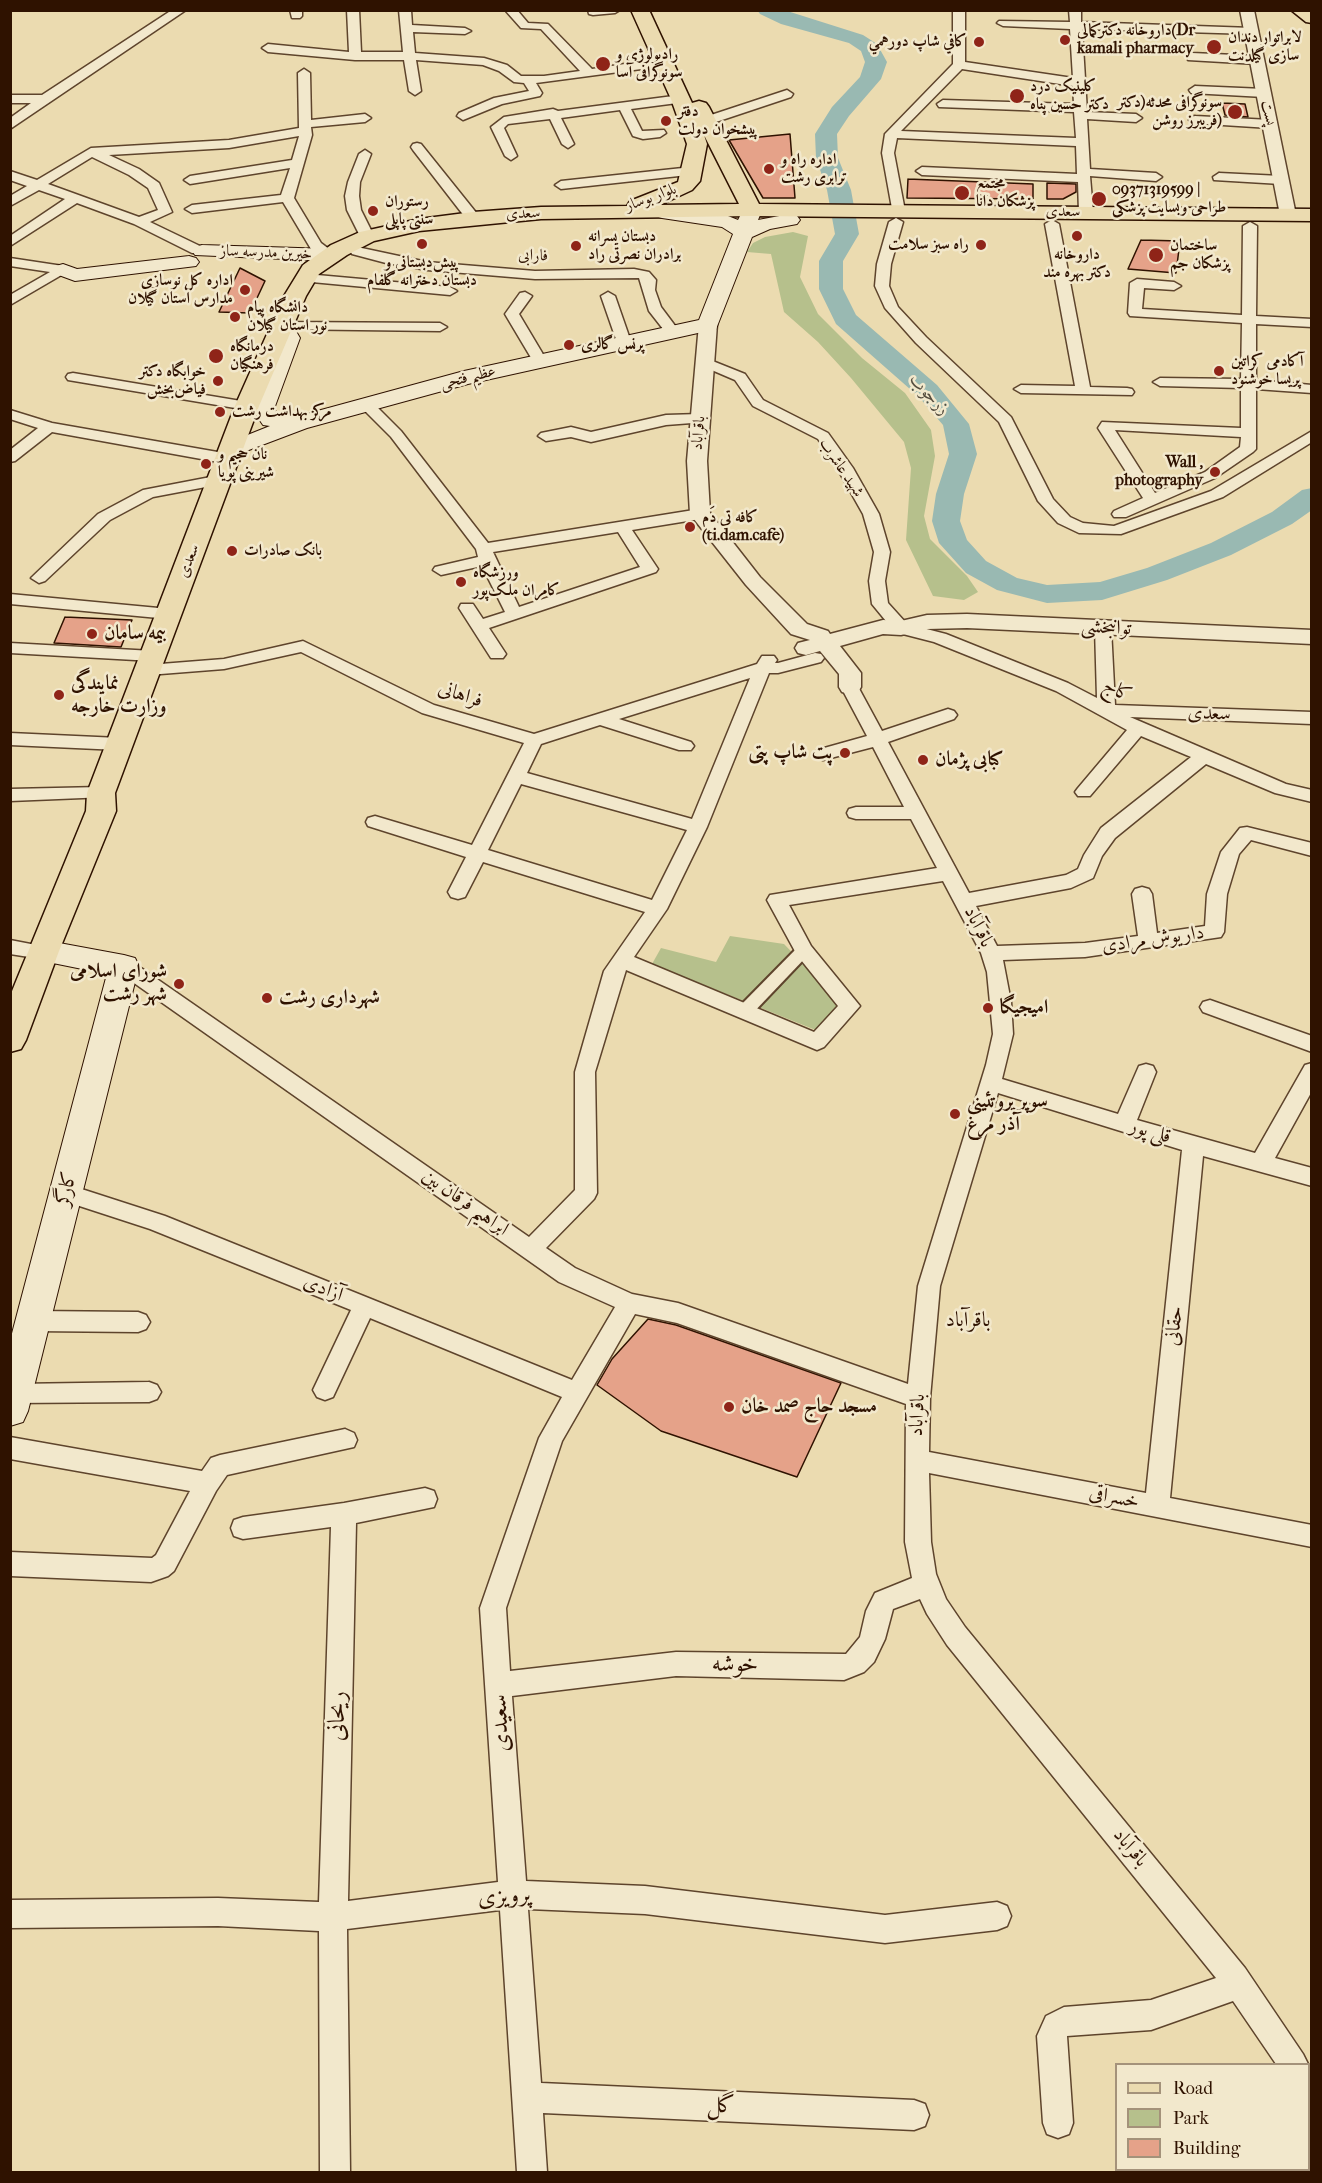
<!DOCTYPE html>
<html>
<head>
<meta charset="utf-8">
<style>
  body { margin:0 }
  #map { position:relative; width:1322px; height:2183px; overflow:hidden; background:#ebdbb0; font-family:"IM FELL French Canon",serif }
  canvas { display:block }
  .frame { position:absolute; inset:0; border:12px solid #2f1200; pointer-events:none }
  .legend { position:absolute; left:1115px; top:2063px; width:195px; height:108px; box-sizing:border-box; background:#f2e8cc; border:2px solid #a4927a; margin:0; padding:8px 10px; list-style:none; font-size:18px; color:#2f1200 }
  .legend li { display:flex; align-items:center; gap:12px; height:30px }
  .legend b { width:30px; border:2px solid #a4927a }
</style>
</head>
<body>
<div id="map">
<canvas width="1322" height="2183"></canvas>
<div class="frame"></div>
<ul class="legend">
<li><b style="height:8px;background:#ebdbb0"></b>Road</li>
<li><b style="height:16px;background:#b6c08c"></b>Park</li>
<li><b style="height:16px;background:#e5a289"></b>Building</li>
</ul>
</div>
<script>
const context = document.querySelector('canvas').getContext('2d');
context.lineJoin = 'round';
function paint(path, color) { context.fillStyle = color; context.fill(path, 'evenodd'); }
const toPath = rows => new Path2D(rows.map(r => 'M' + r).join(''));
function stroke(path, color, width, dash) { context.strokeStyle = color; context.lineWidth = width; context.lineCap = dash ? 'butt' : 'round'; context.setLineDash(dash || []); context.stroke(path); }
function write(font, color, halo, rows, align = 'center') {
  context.font = font + ' "IM FELL French Canon",Amiri,serif'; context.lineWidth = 5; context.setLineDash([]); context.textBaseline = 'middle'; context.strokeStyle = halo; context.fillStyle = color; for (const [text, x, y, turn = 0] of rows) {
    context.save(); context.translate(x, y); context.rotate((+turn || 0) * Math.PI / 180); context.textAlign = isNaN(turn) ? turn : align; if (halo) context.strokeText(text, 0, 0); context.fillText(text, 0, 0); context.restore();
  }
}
paint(toPath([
  [793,232,808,236,800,277,818,314,862,358,905,393,931,430,935,456,924,516,930,539,967,576,978,592,964,600,933,596,906,540,911,468,904,442,851,378,818,342,784,312,771,254,747,252,753,243,765,237],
  [730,936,784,944,841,1003,818,1031,652,964,661,948,716,962]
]), '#b6c08c');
paint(toPath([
  [757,10,784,10,863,35,877,44,887,62,881,79,849,116,837,134,838,158,851,190,859,234,843,261,843,289,856,315,937,385,969,424,977,454,964,494,960,521,967,540,986,561,1017,578,1047,585,1100,582,1147,568,1211,543,1272,512,1302,490,1312,488,1312,510,1292,524,1231,555,1167,580,1102,600,1047,603,997,590,966,573,939,543,932,521,936,494,949,454,943,425,919,397,836,324,819,289,819,261,835,234,827,190,816,158,815,134,832,107,860,77,865,62,861,51,849,43,781,24,760,14,757,10]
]), '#99b9b2');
const building = toPath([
  [1222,103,1245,104,1248,117,1225,115,1222,103],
  [790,134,795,198,763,198,729,140,790,134],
  [908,179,1033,184,1033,199,907,198,908,179],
  [1047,183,1076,184,1076,192,1063,199,1047,199,1047,183],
  [1141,240,1180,241,1176,273,1128,269,1141,240],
  [240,268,265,281,250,313,219,312,240,268],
  [65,617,132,620,121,647,54,643,65,617],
  [648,1319,676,1325,841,1383,797,1477,661,1431,597,1385,612,1359,648,1319]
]);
paint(building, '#e5a289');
stroke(building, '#2f1200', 1.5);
const pedestrian = toPath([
  [804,944,809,946,812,950,809,954,750,1016,738,1016,736,1012,738,1008,799,946,804,944]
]);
const minor = toPath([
  [172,10,186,10,10,129,10,118,31,103,10,103,10,95,42,95,172,10],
  [290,10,302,10,302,16,300,18,292,18,290,10],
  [347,10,359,10,361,52,403,52,399,10,411,10,412,25,465,28,471,31,465,34,413,32,415,53,484,58,507,65,521,76,544,76,580,71,541,29,521,28,505,10,517,10,528,23,548,24,592,69,664,58,670,62,664,66,536,83,542,93,540,96,502,104,463,120,457,116,459,113,494,98,529,91,524,83,514,82,499,71,483,65,416,60,421,91,415,95,409,91,404,60,355,60,268,52,262,48,268,44,349,52,347,10],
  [588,10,620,10,615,13,593,15,589,14,588,10],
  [953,10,965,10,965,62,1073,78,1070,29,1003,26,997,23,999,21,1070,22,1069,10,1081,10,1081,22,1252,28,1258,31,1252,34,1082,29,1087,112,1136,114,1142,118,1136,122,1087,119,1090,169,1156,173,1162,177,1156,181,1090,176,1093,212,1091,215,1086,216,1079,212,1078,182,922,175,916,171,922,167,1077,174,1076,146,897,138,894,153,905,211,903,214,893,214,882,153,885,134,953,64,953,10],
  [962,69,1073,86,1074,104,943,100,937,104,939,107,1074,112,1076,138,901,131,962,69],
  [1192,53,1257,56,1263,60,1257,64,1188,60,1188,54,1192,53],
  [304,69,310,73,311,120,365,114,371,118,365,122,311,127,312,135,294,198,321,243,337,255,335,258,325,258,311,249,283,202,192,213,185,209,192,205,281,195,290,168,190,184,184,180,190,176,292,160,299,136,229,148,109,155,139,169,159,183,172,212,150,222,202,247,204,250,202,253,192,253,134,224,77,203,10,246,10,236,65,199,39,190,10,206,10,196,27,186,10,180,10,171,37,180,91,148,229,140,299,128,298,73,304,69],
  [92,157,129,175,148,188,158,210,139,217,48,184,92,157],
  [1195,86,1264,89,1270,93,1264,97,1191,93,1189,90,1195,86],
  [787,90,793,94,791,97,710,124,706,125,700,121,702,118,787,90],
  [681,95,687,99,685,102,631,109,642,131,664,130,666,133,660,137,643,139,633,136,620,110,561,118,574,144,568,148,562,144,550,119,508,124,504,128,517,156,511,160,505,156,491,127,504,117,553,109,558,111,681,95],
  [1195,116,1270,120,1276,124,1270,128,1191,123,1189,120,1191,117,1195,116],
  [417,143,421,144,478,215,480,218,478,221,468,221,413,150,411,147,413,144,417,143],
  [365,150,371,154,360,182,359,196,361,210,374,236,367,240,360,236,347,210,345,196,348,182,359,154,365,150],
  [692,167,697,168,698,171,697,174,561,189,555,185,561,181,692,167],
  [1219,173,1281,176,1287,180,1281,184,1214,180,1213,177,1219,173],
  [896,218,903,222,891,264,889,286,898,307,926,337,1011,417,1053,499,1070,517,1083,523,1114,526,1211,491,1312,431,1312,442,1223,497,1121,534,1079,533,1058,523,1038,501,999,422,916,343,885,308,875,286,877,264,889,222,896,218],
  [1052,220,1059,224,1090,387,1127,388,1132,389,1134,392,1132,395,1021,393,1014,389,1021,385,1075,386,1045,224,1052,220],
  [1250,222,1257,226,1256,316,1312,319,1312,327,1256,324,1256,380,1312,385,1312,393,1256,389,1256,449,1253,452,1215,478,1126,517,1114,517,1112,514,1114,511,1143,498,1098,428,1102,422,1241,428,1241,388,1160,386,1153,382,1160,378,1241,379,1242,323,1130,316,1128,313,1130,283,1137,279,1174,282,1181,286,1174,290,1144,288,1142,309,1242,315,1243,226,1250,222],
  [1115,430,1241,437,1240,447,1205,472,1155,493,1115,430],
  [357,247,427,262,535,271,634,269,649,272,656,280,655,290,661,307,679,331,677,334,667,334,649,311,639,278,535,279,427,270,386,263,352,254,350,251,357,247],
  [10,258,63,266,70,270,10,305,10,295,50,272,10,266,10,258],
  [306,274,450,287,457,291,450,295,301,281,299,278,306,274],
  [525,292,532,296,519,314,547,361,540,365,533,361,505,314,520,293,525,292],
  [608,292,615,296,631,342,629,345,624,346,617,342,601,296,608,292],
  [282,322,440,323,447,327,440,331,277,329,275,326,277,323,282,322],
  [705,358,745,374,763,400,828,433,853,468,879,514,890,552,885,581,888,603,907,624,946,634,1068,683,1097,698,1095,628,1097,624,1103,623,1109,624,1111,628,1115,705,1312,712,1312,724,1130,717,1286,784,1312,790,1312,802,1275,793,1206,764,1115,838,1102,856,1093,878,1071,888,976,906,997,946,1085,943,1138,936,1132,894,1135,889,1142,887,1149,889,1152,894,1157,933,1205,926,1207,894,1221,852,1240,828,1247,827,1312,843,1312,856,1251,840,1239,854,1227,894,1224,932,1221,937,1085,957,1003,960,1011,1002,1013,1034,1002,1079,1118,1114,1139,1066,1146,1064,1153,1066,1156,1072,1137,1120,1255,1153,1305,1065,1312,1063,1312,1091,1275,1158,1312,1168,1312,1186,1203,1156,1170,1498,1312,1525,1312,1547,929,1473,931,1542,936,1574,946,1599,965,1627,1245,1968,1303,2054,1308,2064,1276,2064,1233,2001,1151,2030,1067,2036,1073,2123,1069,2134,1058,2138,1047,2134,1043,2123,1037,2036,1046,2016,1064,2007,1151,2000,1216,1978,947,1645,927,1614,920,1599,893,1609,885,1639,874,1662,864,1672,844,1680,676,1676,512,1696,526,1881,645,1886,885,1915,997,1902,1007,1906,1011,1916,1007,1926,997,1930,885,1943,645,1914,528,1909,541,2083,914,2100,925,2104,929,2115,925,2126,914,2130,543,2113,547,2172,517,2172,500,1910,347,1929,350,2172,320,2172,319,1931,218,1926,10,1928,10,1900,218,1898,319,1902,331,1527,243,1539,234,1536,231,1528,234,1520,243,1517,344,1503,425,1488,434,1491,437,1499,434,1507,356,1523,348,1901,498,1882,480,1608,539,1438,562,1397,370,1318,333,1397,325,1400,317,1397,313,1390,351,1310,150,1229,58,1199,55,1193,58,1187,66,1184,165,1216,572,1380,615,1307,559,1282,117,971,114,966,117,961,124,959,131,961,529,1237,575,1190,575,1072,604,971,645,912,483,862,465,897,458,899,451,897,448,892,466,857,368,826,366,822,368,818,375,816,472,845,524,743,422,713,301,652,224,669,148,675,142,674,139,670,142,666,148,665,224,659,303,641,434,705,534,734,757,664,762,656,774,656,777,660,775,663,778,663,815,653,821,654,824,658,821,662,778,673,769,673,707,827,667,909,634,957,814,1032,838,1006,797,955,767,900,770,895,937,868,911,819,856,819,849,817,847,813,849,809,856,807,904,807,873,747,823,760,817,758,814,754,817,750,867,736,841,687,844,683,856,683,882,731,948,709,954,711,957,715,954,719,888,742,969,893,1066,875,1078,869,1084,855,1101,828,1191,757,1141,736,1090,796,1078,796,1075,792,1078,788,1127,730,1056,691,934,642,895,632,872,604,869,581,874,552,863,514,837,468,818,439,753,406,735,380,700,365,698,362,705,358],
  [750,678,692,819,527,773,541,744,600,725,679,750,691,750,694,746,691,742,619,719,750,678],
  [521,784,687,830,652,900,488,850,521,784],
  [943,881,981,953,987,972,993,1034,986,1065,918,1286,908,1384,678,1303,632,1294,575,1268,546,1248,594,1199,597,1193,595,1072,626,970,817,1050,824,1047,860,1006,811,946,789,905,943,881],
  [998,1093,1182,1150,1146,1493,929,1452,930,1398,940,1286,998,1093],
  [635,1314,677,1323,906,1404,905,1542,912,1578,875,1593,866,1611,860,1637,846,1654,676,1652,510,1671,506,1608,562,1441,635,1314],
  [73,373,247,402,254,406,247,410,68,380,66,377,68,374,73,373],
  [366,400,371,401,401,431,488,543,700,509,708,514,700,519,632,530,658,569,656,572,489,628,506,654,503,658,491,658,459,608,461,604,473,604,483,619,505,612,482,566,441,575,433,570,435,567,478,557,476,549,391,437,361,407,359,404,366,400],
  [618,532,640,567,519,607,493,552,618,532],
  [10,410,52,423,229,454,237,459,229,464,52,432,15,461,10,462,10,450,38,428,10,419,10,410],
  [700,414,708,419,705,422,666,425,591,442,571,437,546,441,538,436,541,433,571,427,591,432,666,415,700,414],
  [221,475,229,480,227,483,153,497,110,520,45,581,39,583,31,578,98,514,143,490,221,475],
  [10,594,169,609,175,610,177,614,175,618,169,619,10,604,10,594],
  [10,643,153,651,159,652,162,656,159,660,153,661,10,653,10,643],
  [10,733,119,738,125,740,128,744,125,748,119,750,10,745,10,733],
  [101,787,107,789,110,793,107,797,10,801,10,789,101,787],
  [10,940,36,945,39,950,36,955,29,957,10,954,10,940],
  [1210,1000,1312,1036,1312,1052,1203,1012,1200,1007,1203,1002,1210,1000],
  [34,1311,138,1312,146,1315,150,1322,146,1329,138,1332,34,1331,26,1328,22,1321,26,1314,34,1311],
  [149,1382,157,1385,161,1392,157,1399,149,1402,10,1403,10,1385,15,1384,149,1382],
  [345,1429,354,1433,357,1440,354,1447,227,1475,216,1491,174,1571,168,1576,151,1582,10,1576,10,1552,152,1558,156,1555,190,1491,10,1459,10,1437,202,1471,211,1458,220,1455,345,1429],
  [1308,2073,1312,2075,1312,2108,1308,2106,1308,2073]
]);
const tertiary = toPath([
  [1240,10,1254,10,1296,215,1294,219,1288,220,1282,219,1280,215,1240,10],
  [708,319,714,320,717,324,707,461,710,513,760,577,807,624,828,631,830,634,883,620,901,621,927,615,967,614,1312,630,1312,644,967,628,927,629,901,635,883,634,840,646,861,673,861,687,858,692,850,694,842,692,839,687,839,674,820,651,806,655,798,653,795,648,798,643,810,640,791,634,746,585,690,514,687,461,699,324,702,320,708,319]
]);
const secondary = toPath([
  [752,204,759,206,762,210,758,220,790,214,797,216,800,220,797,224,770,229,752,237,716,329,468,384,307,428,233,456,225,454,222,449,225,444,270,426,263,425,252,409,278,338,271,326,274,321,282,320,290,321,300,338,274,409,278,414,299,416,464,371,699,320,733,234,722,227,662,218,655,216,652,212,655,208,662,206,728,216,738,220,745,206,752,204],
  [202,245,330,249,337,251,340,255,337,259,330,261,195,255,192,251,195,247,202,245],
  [189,256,196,258,199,262,196,266,75,281,56,274,53,270,56,266,63,264,77,269,189,256],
  [43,940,124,955,135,958,139,966,28,1411,23,1422,10,1426,10,1341,107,974,33,959,28,951,33,943,43,940]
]);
const primary = toPath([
  [631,10,649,10,692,103,699,101,706,103,709,107,759,204,1312,209,1312,221,752,216,541,219,419,231,374,241,347,255,319,274,306,296,259,406,115,793,116,811,59,951,26,1040,21,1049,10,1052,10,996,86,811,87,793,235,406,284,296,303,265,331,245,360,232,419,219,473,212,541,207,627,206,630,201,678,182,687,144,671,99,631,10],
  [704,135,739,204,660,205,692,190,700,181,707,144,704,135],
  [1291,10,1312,10,1312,23,1306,22,1291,10]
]);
stroke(pedestrian, '#5e442c', 4);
stroke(minor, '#5e442c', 3);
stroke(tertiary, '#5e442c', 3);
stroke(secondary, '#2f1200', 2);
stroke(primary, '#2f1200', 3);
paint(pedestrian, '#f2e8cc');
paint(minor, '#f2e8cc');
paint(tertiary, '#f2e8cc');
paint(secondary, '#f2e8cc');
paint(primary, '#ebdbb0');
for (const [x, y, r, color] of [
  [1065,40,6,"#8f2418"],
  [979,42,6,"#8f2418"],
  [1214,47,8,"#8f2418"],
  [603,64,8,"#8f2418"],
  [1017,96,8,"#8f2418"],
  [1235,112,8,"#8f2418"],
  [666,121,6,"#8f2418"],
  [769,169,6,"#8f2418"],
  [962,193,8,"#8f2418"],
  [1099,199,8,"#8f2418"],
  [373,211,6,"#8f2418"],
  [1077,236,6,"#8f2418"],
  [422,244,6,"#8f2418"],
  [981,245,6,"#8f2418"],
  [576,246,6,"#8f2418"],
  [1156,255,8,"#8f2418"],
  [245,290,6,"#8f2418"],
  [235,317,6,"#8f2418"],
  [569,345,6,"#8f2418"],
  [216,356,8,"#8f2418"],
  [1219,371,6,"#8f2418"],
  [218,381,6,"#8f2418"],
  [220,412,6,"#8f2418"],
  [206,464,6,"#8f2418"],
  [1215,472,6,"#8f2418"],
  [690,527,6,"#8f2418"],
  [232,551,6,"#8f2418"],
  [461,582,6,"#8f2418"],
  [92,634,6,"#8f2418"],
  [59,695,6,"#8f2418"],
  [845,753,6,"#8f2418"],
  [923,760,6,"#8f2418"],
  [179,984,6,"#8f2418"],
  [267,998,6,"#8f2418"],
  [988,1008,6,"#8f2418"],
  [955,1114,6,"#8f2418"],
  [729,1407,6,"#8f2418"]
]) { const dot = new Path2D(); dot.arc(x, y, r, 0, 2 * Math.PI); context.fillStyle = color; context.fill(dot); stroke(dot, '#f2e8cc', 2); }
write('bold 16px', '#2f1200', '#f2e8cc', [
  ["داروخانه دکترکمالی(Dr",1077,31],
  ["kamali pharmacy",1077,49],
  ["لابراتوار دندان",1228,38],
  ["سازی گیلدنت",1228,56],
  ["كافي شاپ دورهمي",967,42,"right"],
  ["رادیولوژی و",616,55],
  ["سونوگرافی آسا",616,73],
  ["کلینیک درد",1030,87],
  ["دکتر حسین پناه",1030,105],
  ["سونوگرافی محدثه(دکتر",1222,103,"right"],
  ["فریبرز روشن)",1222,121,"right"],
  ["دفتر",678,112],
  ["پیشخوان دولت",678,130],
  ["اداره راه و",781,160],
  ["ترابری رشت",781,178],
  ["مجتمع",976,184],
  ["پزشکان دانا",976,202],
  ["09371319599 |",1112,190],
  ["طراحی وبسایت پزشکی",1112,208],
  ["رستوران",385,202],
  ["سنتی پاپلی",385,220],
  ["دبستان پسرانه",588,237],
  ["برادران نصرتی راد",588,255],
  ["راه سبز سلامت",969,245,"right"],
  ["ساختمان",1170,246],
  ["پزشکان جم",1170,264],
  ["داروخانه",1077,255,"center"],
  ["دکتر بهره مند",1077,273,"center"],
  ["پیش‌دبستانی و",422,263,"center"],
  ["دبستان دخترانه گلفام",422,281,"center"],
  ["اداره کل نوسازی",233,281,"right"],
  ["مدارس استان گیلان",233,299,"right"],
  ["دانشگاه پیام",247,308],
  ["نور استان گیلان",247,326],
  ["پرنس گالری",581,345],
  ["درمانگاه",230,347],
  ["فرهنگیان",230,365],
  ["آکادمی کراتین",1231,362],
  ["پریسا خوشنود",1231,380],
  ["خوابگاه دکتر",206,372,"right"],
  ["فیاض‌بخش",206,390,"right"],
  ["مرکز بهداشت رشت",232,412],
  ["نان حجیم و",218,455],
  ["شیرینی پویا",218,473],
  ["Wall ,",1203,463,"right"],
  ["photography",1203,481,"right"],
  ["کافه تی دَم",702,518],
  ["(ti.dam.cafe)",702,536],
  ["بانک صادرات",244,551],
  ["ورزشگاه",473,573],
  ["کامران ملک‌پور",473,591]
], 'left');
write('16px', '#2f1200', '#f2e8cc', [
  ["پست",1268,113,79],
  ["بلوار بوسار",651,198,-20],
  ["سعدی",1063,212,1],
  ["سعدی",523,214,-3],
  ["خیرین مدرسه ساز",266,253,2],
  ["فارابی",533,256,2],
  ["عظیم فتحی",468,378,-14],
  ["باقرآباد",699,433,-85],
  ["شهید عاشرب",841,468,56],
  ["سعدی",189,561,-69]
]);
write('italic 18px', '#544c3e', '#f2e8cc', [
  ["زرجوب",929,395,46]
]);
write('20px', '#2f1200', '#f2e8cc', [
  ["توانبخشی",1106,628,3],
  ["کاج",1117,691,28],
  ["فراهانی",460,695,18],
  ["سعدی",1209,714,2],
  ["باقرآباد",978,927,64],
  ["داریوش مرادی",1153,940,-8],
  ["قلی پور",1150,1132,17],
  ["کارگر",67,1189,-76],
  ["ابراهیم فرقان بین",465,1203,35],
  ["آزادی",323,1289,22],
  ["حقانی",1175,1326,-84],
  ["باقرآباد",918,1415,-87],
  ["خسراقی",1114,1498,11],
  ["باقرآباد",1130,1848,51]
]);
write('bold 20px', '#2f1200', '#f2e8cc', [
  ["بیمه سامان",104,634],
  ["نمایندگی",71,684],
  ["وزارت خارجه",71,707],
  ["پت شاپ پتی",833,753,"right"],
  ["کبابی پژمان",935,760],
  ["شورای اسلامی",167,972,"right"],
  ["شهر رشت",167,995,"right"],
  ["شهرداری رشت",279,998],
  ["امیجیگا",1000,1008],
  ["سوپر پروتئینی",967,1102],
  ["آذر مرغ",967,1125],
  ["مسجد حاج صمد خان",741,1407]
], 'left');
write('21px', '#2f1200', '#f2e8cc', [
  ["باقرآباد",968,1321]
]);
write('24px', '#2f1200', '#f2e8cc', [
  ["خوشه",735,1665,1],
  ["ریحانی",338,1716,-88],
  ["سعیدی",501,1723,-93],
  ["پرویزی",504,1897,-4],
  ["گل",721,2106,3]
]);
</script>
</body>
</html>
